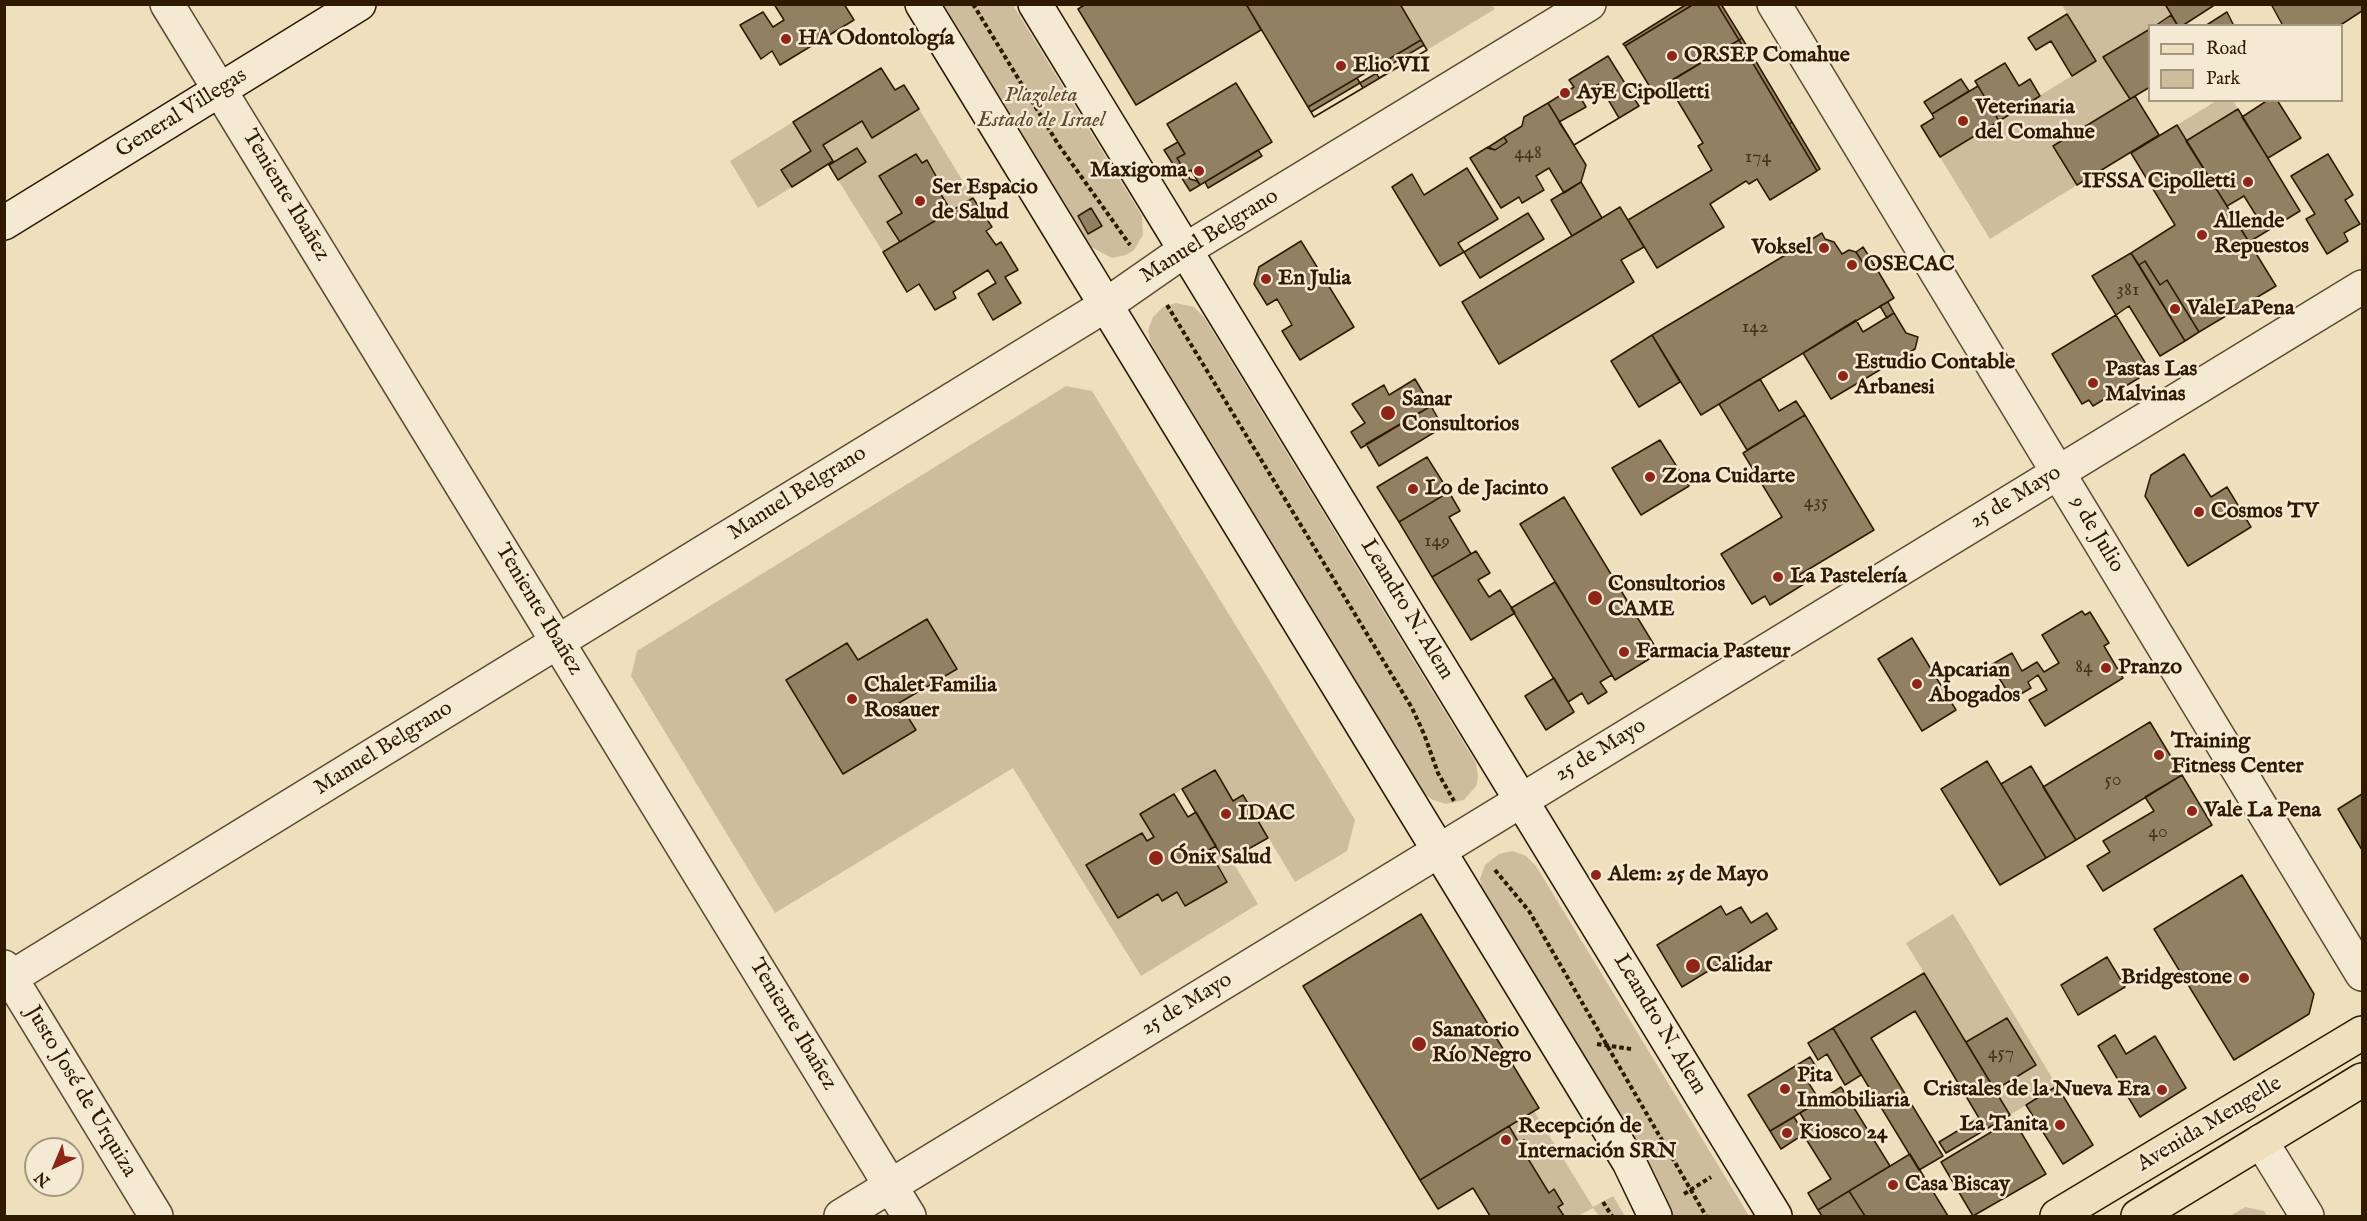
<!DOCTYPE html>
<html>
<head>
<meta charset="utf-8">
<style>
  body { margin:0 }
  #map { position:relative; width:2367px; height:1221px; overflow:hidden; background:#eedfbd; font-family:"IM FELL English",serif }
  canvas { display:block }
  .frame { position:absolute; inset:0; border:6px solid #2f1901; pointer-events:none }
  .legend { position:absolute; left:2148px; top:24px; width:195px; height:78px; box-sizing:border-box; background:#f4ead4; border:2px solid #a59680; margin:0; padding:8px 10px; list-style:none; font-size:18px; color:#2f1901 }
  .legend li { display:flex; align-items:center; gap:12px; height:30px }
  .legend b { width:30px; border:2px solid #a59680 }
  .north { position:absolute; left:24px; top:1137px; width:60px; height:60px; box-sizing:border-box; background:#f4ead4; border:2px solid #a59680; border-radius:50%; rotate:224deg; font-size:16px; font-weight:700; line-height:24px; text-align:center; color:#2f1901 }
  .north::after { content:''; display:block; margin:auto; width:21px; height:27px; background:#8f2418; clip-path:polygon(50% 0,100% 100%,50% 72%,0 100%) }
</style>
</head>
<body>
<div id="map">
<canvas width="2367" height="1221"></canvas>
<div class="frame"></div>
<ul class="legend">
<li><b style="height:8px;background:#eedfbd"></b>Road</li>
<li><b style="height:16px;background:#cebd9d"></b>Park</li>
</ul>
<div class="north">N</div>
</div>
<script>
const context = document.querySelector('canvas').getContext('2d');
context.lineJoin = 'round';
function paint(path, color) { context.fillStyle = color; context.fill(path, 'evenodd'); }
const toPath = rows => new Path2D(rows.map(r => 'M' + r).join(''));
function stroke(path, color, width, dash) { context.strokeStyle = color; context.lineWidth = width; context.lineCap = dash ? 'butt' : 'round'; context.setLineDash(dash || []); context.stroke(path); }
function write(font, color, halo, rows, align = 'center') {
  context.font = font + ' "IM FELL English",serif'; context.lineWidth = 5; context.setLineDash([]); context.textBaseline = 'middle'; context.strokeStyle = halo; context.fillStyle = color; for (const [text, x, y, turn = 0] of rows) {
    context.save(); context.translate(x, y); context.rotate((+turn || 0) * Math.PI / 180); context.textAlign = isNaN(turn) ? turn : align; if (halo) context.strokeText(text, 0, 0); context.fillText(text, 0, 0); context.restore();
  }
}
paint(toPath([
  [943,5,1013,5,1142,216,1143,235,1134,250,1126,255,1112,258,1091,247],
  [1400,5,1492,5,1495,9,1427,50],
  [2062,5,2165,5,2171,15,2155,25,2150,26,2149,29,2104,57,2130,99,2053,146,2077,185,1990,239,1940,157,2096,61],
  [2216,101,2233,101,2238,109,2186,141,2177,125],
  [919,109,973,198,951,211,939,191,943,188,932,169,927,161,922,163,916,154,880,176,902,213,887,222,900,242,883,252,838,180,866,162,857,148,833,161,823,145,862,121,872,138],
  [793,122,811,151,781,169,792,187,758,208,730,161],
  [1176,303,1194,307,1204,317,1476,763,1478,777,1476,786,1464,800,1446,804,1433,800,1425,794,1151,344,1148,330,1153,317,1163,307],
  [1066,386,1092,391,1355,820,1347,851,1295,882,1243,795,1233,801,1215,770,1141,814,1154,837,1147,841,1141,833,1086,866,1117,918,1158,894,1162,901,1177,892,1186,906,1227,882,1209,850,1216,846,1225,862,1231,859,1258,904,1141,976,1013,768,775,913,631,676,637,651],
  [927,619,957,669,899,703,916,731,843,774,786,680,847,643,858,660],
  [1513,851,1526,856,1536,866,1749,1216,1672,1216,1483,893,1480,879,1485,865,1499,854],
  [1953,914,2057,1086,2010,1115,1995,1090,2035,1065,1966,1042,1906,943],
  [1534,1111,1593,1207,1613,1196,1625,1216,1599,1216,1593,1208,1578,1216,1564,1216,1558,1207,1563,1203,1554,1190,1549,1193,1527,1157,1532,1154,1524,1140,1519,1143,1509,1126],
  [2245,1207,2264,1211,2267,1216,2230,1216]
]), '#cebd9d');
const building = toPath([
  [844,4,854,20,780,65,772,51,761,59,740,25,763,12,773,27,784,20,774,4,844,4],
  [1086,4,1246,4,1261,30,1136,105,1078,9,1086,4],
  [1246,4,1400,4,1427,50,1314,117,1246,4],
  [1687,4,1694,4,1625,46,1623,44,1687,4],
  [1694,4,1717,4,1739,40,1653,92,1625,46,1694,4],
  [1717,4,1721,4,1742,38,1739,40,1717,4],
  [2165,4,2216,4,2182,26,2178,26,2165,4],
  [2271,4,2362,4,2362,11,2339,26,2283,26,2271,4],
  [2227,12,2234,26,2205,26,2227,12],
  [2067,14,2096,61,2072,76,2051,41,2036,50,2028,38,2067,14],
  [2171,15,2178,26,2155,26,2171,15],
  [2150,29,2150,87,2130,99,2103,57,2150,29],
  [1742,38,1792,122,1789,124,1739,40,1742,38],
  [1421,40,1427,50,1379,78,1374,68,1421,40],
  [1421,40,1424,45,1311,112,1308,107,1421,40],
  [1739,40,1817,171,1770,200,1757,179,1749,184,1746,181,1710,204,1724,227,1657,268,1628,220,1712,170,1698,146,1703,143,1667,83,1739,40],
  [1608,56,1639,106,1574,145,1548,103,1574,87,1569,80,1608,56],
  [2005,63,2019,86,2030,79,2040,96,1999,121,1975,81,2005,63],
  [881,68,895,90,904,85,919,109,872,138,862,121,823,145,833,161,792,187,781,170,811,151,793,122,881,68],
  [1357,78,1363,88,1314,117,1308,107,1357,78],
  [1961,79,1969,91,1932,114,1924,102,1961,79],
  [1236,83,1272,142,1200,185,1197,181,1190,179,1177,158,1185,154,1167,124,1236,83],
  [1599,84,1619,118,1574,145,1559,122,1586,107,1579,95,1599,84],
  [1978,86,1999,121,1940,157,1921,126,1934,118,1932,114,1978,86],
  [2135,96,2159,135,2077,185,2053,146,2135,96],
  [2268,100,2277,100,2301,138,2268,158,2242,117,2268,100],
  [1548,103,1586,165,1581,182,1564,193,1549,168,1536,176,1544,190,1522,203,1519,197,1501,208,1470,158,1488,147,1495,150,1507,142,1504,137,1522,126,1524,117,1548,103],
  [2238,109,2300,211,2249,242,2240,228,2257,217,2244,196,2227,206,2186,141,2238,109],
  [1792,122,1820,169,1817,171,1789,124,1792,122],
  [2177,125,2276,286,2199,332,2167,280,2160,285,2145,261,2139,265,2131,253,2175,225,2131,153,2177,125],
  [1504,137,1507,142,1495,150,1487,148,1504,137],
  [1178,142,1185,154,1177,158,1186,173,1191,170,1200,185,1190,191,1164,150,1178,142],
  [857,148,866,162,838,180,829,165,857,148],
  [1258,150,1262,156,1208,188,1205,182,1258,150],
  [916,154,922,163,927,160,932,169,943,188,939,191,951,211,900,242,887,222,902,213,879,176,916,154],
  [2328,154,2353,195,2345,200,2360,224,2344,233,2348,241,2327,254,2306,219,2315,214,2291,176,2328,154],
  [1467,168,1498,219,1458,243,1464,252,1440,266,1392,187,1412,174,1424,195,1467,168],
  [1581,182,1602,218,1572,236,1551,200,1581,182],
  [973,198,992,227,986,231,996,245,1001,242,1018,270,1005,277,1021,303,993,320,978,294,996,283,988,270,953,292,956,298,935,310,919,284,907,292,883,252,973,198],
  [1620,207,1644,247,1621,260,1634,282,1499,364,1462,302,1620,207],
  [1091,208,1102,226,1088,234,1078,216,1091,208],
  [1528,213,1544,239,1480,278,1464,252,1528,213],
  [1822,233,1825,239,1834,242,1842,254,1849,250,1856,252,1865,266,1875,266,1894,298,1701,415,1652,335,1822,233],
  [1301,241,1354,327,1300,360,1282,331,1292,325,1277,299,1267,305,1254,284,1259,267,1301,241],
  [1863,247,1875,266,1871,268,1865,266,1856,252,1863,247],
  [2131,253,2185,341,2160,356,2129,306,2116,315,2092,276,2131,253],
  [2145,261,2160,285,2167,280,2199,332,2185,341,2139,265,2145,261],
  [1888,302,1894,313,1887,318,1880,306,1888,302],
  [1894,313,1906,333,1918,337,1915,349,1831,399,1803,353,1856,320,1863,332,1894,313],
  [2116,315,2146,364,2135,371,2139,378,2093,406,2089,400,2082,404,2052,354,2116,315],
  [1652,335,1680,382,1639,407,1611,361,1652,335],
  [1415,379,1431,406,1361,448,1351,432,1365,423,1352,404,1384,385,1389,395,1415,379],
  [1760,379,1779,411,1796,401,1805,415,1747,450,1719,404,1760,379],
  [1431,406,1443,427,1379,466,1366,444,1431,406],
  [1805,415,1874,530,1799,575,1804,584,1770,605,1765,596,1752,604,1721,554,1782,517,1743,453,1805,415],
  [1660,440,1689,486,1641,515,1612,468,1660,440],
  [2184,454,2211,497,2227,487,2251,527,2188,566,2145,496,2151,475,2184,454],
  [1427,457,1449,492,1399,522,1377,487,1427,457],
  [1449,492,1460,511,1449,517,1471,554,1432,577,1399,522,1449,492],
  [1564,497,1659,653,1615,680,1520,524,1564,497],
  [1476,551,1490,573,1478,580,1489,597,1500,590,1515,613,1471,640,1432,577,1476,551],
  [1555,582,1612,675,1600,682,1607,692,1588,704,1582,693,1568,702,1511,608,1555,582],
  [2082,611,2085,615,2090,612,2109,643,2104,646,2123,678,2045,726,2029,700,2047,690,2038,675,2028,682,2031,688,2012,699,1991,665,2012,653,2022,671,2037,662,2044,672,2059,663,2042,635,2082,611],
  [927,619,957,669,899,703,916,730,843,774,786,680,847,643,858,660,927,619],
  [1912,638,1956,710,1922,731,1878,659,1912,638],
  [1554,678,1574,712,1546,730,1525,696,1554,678],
  [2150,722,2182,775,2076,840,2043,787,2150,722],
  [1987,761,2046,858,2000,885,1941,789,1987,761],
  [2031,766,2076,840,2046,858,2001,784,2031,766],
  [1215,770,1233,801,1243,795,1268,838,1225,862,1182,789,1215,770],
  [2182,775,2212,825,2103,891,2087,866,2110,852,2103,841,2154,811,2145,797,2182,775],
  [1174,794,1188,817,1196,812,1216,846,1209,850,1227,882,1185,906,1177,892,1162,901,1158,894,1118,918,1086,865,1142,833,1147,841,1154,837,1140,814,1174,794],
  [2362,794,2362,850,2338,809,2362,794],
  [2242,875,2314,994,2309,1014,2234,1060,2154,929,2242,875],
  [1721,906,1726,915,1741,907,1751,923,1767,913,1777,929,1682,987,1657,945,1721,906],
  [1421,914,1539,1108,1420,1180,1303,986,1421,914],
  [2107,957,2125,987,2078,1015,2061,985,2107,957],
  [1924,973,2010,1115,1946,1153,1939,1142,1979,1118,1915,1011,1871,1038,1943,1156,1919,1170,1833,1028,1924,973],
  [2007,1018,2036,1065,1995,1090,1966,1042,2007,1018],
  [1833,1028,1861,1075,1845,1085,1827,1054,1818,1060,1808,1043,1833,1028],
  [2115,1035,2126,1054,2155,1036,2186,1088,2140,1117,2098,1046,2115,1035],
  [1810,1057,1821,1075,1808,1082,1820,1101,1770,1131,1748,1095,1810,1057],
  [2057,1086,2093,1145,2063,1164,2026,1105,2057,1086],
  [1841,1087,1890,1166,1818,1210,1808,1193,1831,1179,1806,1139,1813,1135,1800,1113,1841,1087],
  [1794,1117,1804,1134,1781,1149,1770,1131,1794,1117],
  [2013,1119,2046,1174,1973,1216,1941,1162,2013,1119],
  [1509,1126,1519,1143,1524,1140,1533,1154,1527,1157,1549,1193,1554,1189,1563,1204,1558,1207,1564,1216,1490,1216,1473,1188,1438,1209,1420,1180,1509,1126],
  [1910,1154,1948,1216,1865,1216,1849,1191,1910,1154],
  [1849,1191,1865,1216,1822,1216,1818,1210,1849,1191]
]);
paint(building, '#928063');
stroke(building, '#2f1901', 1.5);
const street = toPath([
  [167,4,909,1216],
  [1774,4,2362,974],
  [4,967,156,1216],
  [4,982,1106,305,1185,250,1589,4],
  [2261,1141,2307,1216],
  [841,1216,2362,287]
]);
const secondary = toPath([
  [922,4,1629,1162,1655,1216],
  [1035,4,1775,1216],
  [4,223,359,4]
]);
const primary = toPath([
  [2057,1216,2362,1033],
  [2138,1216,2362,1080]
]);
stroke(street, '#5f4a30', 36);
stroke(secondary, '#2f1901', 36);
stroke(primary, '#2f1901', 36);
stroke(toPath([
  [973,4,1058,144,1130,245],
  [1167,305,1412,708,1424,734,1438,773,1454,801],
  [1495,870,1529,911,1706,1216],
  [1597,1044,1631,1049],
  [1684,1194,1711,1177],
  [1603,1202,1612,1216]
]), '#2f1901', 4, [4.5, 3]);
stroke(street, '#f4ead4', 33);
stroke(secondary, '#f4ead4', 33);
stroke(primary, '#eedfbd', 33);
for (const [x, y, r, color] of [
  [786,39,6,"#8f2418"],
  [1672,56,6,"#8f2418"],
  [1341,66,6,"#8f2418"],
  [1565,93,6,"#8f2418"],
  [1963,121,6,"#8f2418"],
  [1199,171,6,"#8f2418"],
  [2248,182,6,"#8f2418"],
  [920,201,6,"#8f2418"],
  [2202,235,6,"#8f2418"],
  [1824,248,6,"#8f2418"],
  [1852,265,6,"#8f2418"],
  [1266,279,6,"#8f2418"],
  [2175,309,6,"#8f2418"],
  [1843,376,6,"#8f2418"],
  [2093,383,6,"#8f2418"],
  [1388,413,8,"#8f2418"],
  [1650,477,6,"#8f2418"],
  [1413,489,6,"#8f2418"],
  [2199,512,6,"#8f2418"],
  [1778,577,6,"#8f2418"],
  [1595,598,8,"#8f2418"],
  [1624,652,6,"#8f2418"],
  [2106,668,6,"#8f2418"],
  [1917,684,6,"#8f2418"],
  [852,699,6,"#8f2418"],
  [2159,755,6,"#8f2418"],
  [2192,811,6,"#8f2418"],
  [1226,814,6,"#8f2418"],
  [1156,858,8,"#8f2418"],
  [1596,875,6,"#8f2418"],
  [1693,966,8,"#8f2418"],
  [2244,978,6,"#8f2418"],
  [1419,1044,8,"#8f2418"],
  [1785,1089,6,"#8f2418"],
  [2162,1090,6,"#8f2418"],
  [2060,1125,6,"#8f2418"],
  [1787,1133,6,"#8f2418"],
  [1506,1140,6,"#8f2418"],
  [1893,1185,6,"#8f2418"]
]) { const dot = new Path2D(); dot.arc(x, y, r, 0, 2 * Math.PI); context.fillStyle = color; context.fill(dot); stroke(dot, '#f4ead4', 2); }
write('20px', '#48331a', null, [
  ["448",1528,154],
  ["174",1758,158],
  ["381",2128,291],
  ["142",1755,328],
  ["435",1816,503],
  ["149",1437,542],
  ["84",2084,668],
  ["50",2113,781],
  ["40",2158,833],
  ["457",2001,1054]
]);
write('bold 22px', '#2f1901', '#f4ead4', [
  ["HA Odontología",798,39],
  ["ORSEP Comahue",1684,56],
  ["Elio VII",1353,66],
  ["AyE Cipolletti",1577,93],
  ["Veterinaria",1975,108],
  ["del Comahue",1975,133],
  ["Maxigoma",1187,171,"right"],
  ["IFSSA Cipolletti",2236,182,"right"],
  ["Ser Espacio",932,188],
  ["de Salud",932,213],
  ["Allende",2214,222],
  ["Repuestos",2214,247],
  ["Voksel",1812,248,"right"],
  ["OSECAC",1864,265],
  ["En Julia",1278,279],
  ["ValeLaPena",2187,309],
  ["Estudio Contable",1855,363],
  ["Arbanesi",1855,388],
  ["Pastas Las",2105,370],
  ["Malvinas",2105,395],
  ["Sanar",1402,400],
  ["Consultorios",1402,425],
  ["Zona Cuidarte",1662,477],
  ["Lo de Jacinto",1425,489],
  ["Cosmos TV",2211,512],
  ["La Pastelería",1790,577],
  ["Consultorios",1608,585],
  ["CAME",1608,610],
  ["Farmacia Pasteur",1636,652],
  ["Pranzo",2118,668],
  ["Apcarian",1929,671],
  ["Abogados",1929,696],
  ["Chalet Familia",864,686],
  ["Rosauer",864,711],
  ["Training",2171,742],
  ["Fitness Center",2171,767],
  ["Vale La Pena",2204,811],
  ["IDAC",1238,814],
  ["Ónix Salud",1170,858],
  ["Alem: 25 de Mayo",1608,875],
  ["Calidar",1706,966],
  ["Bridgestone",2232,978,"right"],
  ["Sanatorio",1432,1031],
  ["Río Negro",1432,1056],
  ["Pita",1797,1076],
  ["Inmobiliaria",1797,1101],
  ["Cristales de la Nueva Era",2150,1090,"right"],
  ["La Tanita",2048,1125,"right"],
  ["Recepción de",1518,1127],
  ["Internación SRN",1518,1152],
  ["Kiosco 24",1799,1133],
  ["Casa Biscay",1905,1185]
], 'left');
write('italic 22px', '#5f4a30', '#f4ead4', [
  ["Plazoleta",1041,96],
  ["Estado de Israel",1041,121]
]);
write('22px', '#2f1901', '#f4ead4', [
  ["General Villegas",182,114,-32],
  ["Teniente Ibañez",285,196,59],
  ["Manuel Belgrano",1210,237,-32],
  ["Manuel Belgrano",798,494,-32],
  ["25 de Mayo",2016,498,-31],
  ["9 de Julio",2096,535,59],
  ["Teniente Ibañez",538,610,59],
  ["Leandro N. Alem",1406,610,59],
  ["Manuel Belgrano",384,749,-32],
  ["25 de Mayo",1601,751,-31],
  ["25 de Mayo",1187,1005,-31],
  ["Teniente Ibañez",792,1025,59],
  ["Leandro N. Alem",1659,1025,59],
  ["Justo José de Urquiza",80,1092,59],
  ["Avenida Mengelle",2210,1125,-31]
]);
</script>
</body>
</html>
